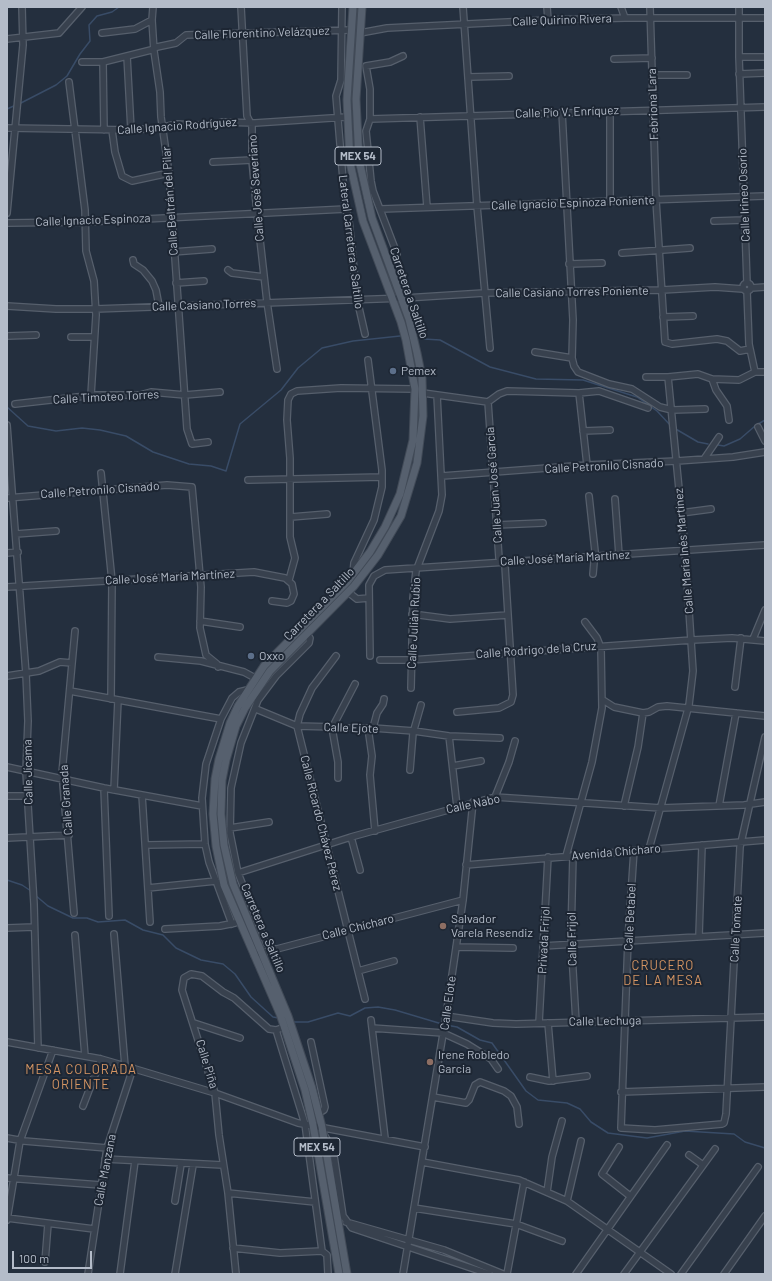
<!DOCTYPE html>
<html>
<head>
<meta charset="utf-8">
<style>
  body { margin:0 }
  #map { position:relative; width:772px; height:1281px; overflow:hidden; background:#242f3e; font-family:Barlow,sans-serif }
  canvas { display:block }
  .frame { position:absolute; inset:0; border:8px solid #b4bcc9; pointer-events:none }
  .scale { position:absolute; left:12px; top:1251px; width:80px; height:18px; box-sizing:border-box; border:2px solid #b4bcc9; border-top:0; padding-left:5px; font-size:12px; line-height:14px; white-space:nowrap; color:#b4bcc9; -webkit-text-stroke:3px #1d2633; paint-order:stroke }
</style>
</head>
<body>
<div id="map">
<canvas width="772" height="1281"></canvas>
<div class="frame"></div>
<div class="scale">100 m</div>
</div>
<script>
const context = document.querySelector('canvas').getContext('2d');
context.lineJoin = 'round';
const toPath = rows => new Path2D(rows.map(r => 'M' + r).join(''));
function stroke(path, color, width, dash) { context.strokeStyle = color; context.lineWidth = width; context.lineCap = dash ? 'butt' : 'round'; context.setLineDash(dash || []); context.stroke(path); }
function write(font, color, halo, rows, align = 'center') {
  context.font = font + ' Barlow,sans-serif'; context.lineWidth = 4; context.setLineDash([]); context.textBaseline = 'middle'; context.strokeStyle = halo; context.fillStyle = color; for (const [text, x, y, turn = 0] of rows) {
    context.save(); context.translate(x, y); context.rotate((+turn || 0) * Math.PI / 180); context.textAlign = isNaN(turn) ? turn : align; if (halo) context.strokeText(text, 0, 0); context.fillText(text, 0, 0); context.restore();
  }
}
stroke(toPath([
  [19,104,56,85,67,76,80,54,90,41,89,25,97,16,112,12,119,7],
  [7,109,16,105],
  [424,339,440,340,490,367,536,379,583,380,637,397,657,411,671,426],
  [7,407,28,426,56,431,82,428,100,430,126,436,153,452,189,464,211,466,226,471,240,424,281,390,298,368,322,348,353,341,400,336],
  [674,428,698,442,708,444],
  [718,445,724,446,740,439,755,426,765,420],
  [7,880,22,885,31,891],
  [35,895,48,906,73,918,87,918,98,922,125,920,143,930,163,935,176,948,201,960,223,964,235,974,251,997,273,1017,279,1018],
  [293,1022,308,1022,338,1013,350,1016,365,1008,378,1007,395,1010,442,1024],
  [446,1025,457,1027,480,1040,492,1043,526,1091,538,1100,567,1103,580,1109,591,1122,608,1133,647,1138,685,1131,734,1134,745,1142,765,1148]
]), '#394c67', 1.5);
const minor = toPath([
  [153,7,152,20,154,51,160,92,161,117,169,173,187,429,192,444,208,442],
  [241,7,247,116,252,126,252,160,257,213,267,302,277,369],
  [342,7,341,80,336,96,345,204,349,221,357,299,365,334],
  [463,7,477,206,490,348],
  [547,7,548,20],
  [621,7,625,18],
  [650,7,656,200,665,342,672,344,717,339,727,341,740,351,750,349],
  [739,7,739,57,747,283],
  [102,33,135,29,152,20],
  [360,33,387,28,548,20,625,18,765,18],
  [7,39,59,33,82,7],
  [127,56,131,130],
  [739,57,765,57],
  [614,59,652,58],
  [82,62,103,62,151,50,157,47,176,43,186,35,351,30],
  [103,62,104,130],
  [739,74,765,73],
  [652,75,687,75],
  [468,77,509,76],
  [69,82,85,210,86,251,94,281,96,315,91,395],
  [610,111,610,201],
  [562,112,573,320,572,358],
  [420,117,427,207],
  [370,119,765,107],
  [7,128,131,130,159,128,177,124,208,126,222,122,255,123,347,117],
  [112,130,115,152,122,176,132,181,169,173],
  [213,162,252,160],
  [381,209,765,196],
  [7,213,23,45,22,7],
  [714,221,744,220],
  [7,223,85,222,346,209],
  [173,252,212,249],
  [622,253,690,248],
  [397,254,373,191,371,181,366,131,370,119,370,89,366,66,390,62,403,56],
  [133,260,134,264,143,270,152,281,156,290,159,306],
  [569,264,602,263],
  [228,270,232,273,264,277],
  '743 287a4 4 0 1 1 8 0a4 4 0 1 1-8 0Z',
  [176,283,204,281],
  [751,288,765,287],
  [747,291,749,344,755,372],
  [7,306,56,309,95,309,405,298,484,293,662,290,715,287,743,289],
  [663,317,693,316],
  [7,336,36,335],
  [71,337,94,337],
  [535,352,572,358,574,366,578,372,609,384,632,389,660,407,672,410,705,409],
  [646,377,668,377,698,374,712,379,739,380,755,372,765,372],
  [712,379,716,390,727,406,729,420],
  [423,393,488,402,499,394,507,391,579,393,599,391,648,408],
  [579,393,587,465],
  [15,404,95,395,140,395,151,392,185,395,220,392],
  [7,425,26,674,28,721,26,772,34,904,38,1048],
  [758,427,765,441],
  [583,431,610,430],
  [704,459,719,437],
  [101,473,112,581,111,699],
  [442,476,587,465,677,461,733,457,765,452],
  [248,480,382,477],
  [589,496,595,551,593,574],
  [7,498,167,485,192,487,201,587,200,628,206,655,217,664,218,667],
  [615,499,619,555],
  [681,513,711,509],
  [291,517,327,514],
  [496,525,543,523],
  [16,534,56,531],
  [7,553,18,552],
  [353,574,354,563,374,520,382,487,382,470,368,360],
  [289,580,295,558,290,537,290,458,287,420,288,400,291,394,297,391,341,388,415,389],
  [7,587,254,572,285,578,292,584,294,594,291,601,287,603,272,601],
  [348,592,357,599,369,598],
  [412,614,450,619,508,615],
  [200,621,240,627],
  [753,639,765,610],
  [336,656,312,688,300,714,297,726,365,999],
  [370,656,369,585,374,576,385,570,765,545],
  [158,657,201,661,244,672,255,678],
  [380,660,411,660,692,640,732,638,765,641],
  [7,676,39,671,60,662,72,663],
  [735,687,741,638],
  [411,688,413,598,416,571,439,511,442,495,437,395],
  [70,691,221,719],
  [603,700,614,707,643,713,649,712,658,707,667,706,765,716],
  [256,709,297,726,373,728,414,731,449,736,500,738],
  [457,712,499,708,511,702,513,695,505,566,499,558,488,402],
  [368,728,372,756,370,775,375,831],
  [373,728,377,713,383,704,384,699],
  [449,736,457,807],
  [453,766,481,761],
  [7,767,104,788,202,806],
  [410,770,413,733,421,705],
  [338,778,338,762,332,728,355,684],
  [104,788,109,916],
  [114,790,118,700],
  [142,795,150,922],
  [7,796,28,796],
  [495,797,509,762,515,741],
  [624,806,638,747,643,713],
  [719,806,736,713],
  [230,828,269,822],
  [351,837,360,870],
  [7,838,69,835],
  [146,845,205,844],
  [649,849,689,705,693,671,685,550,668,377],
  [634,850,628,940,621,1128,655,1130,722,1124,724,1123,726,1114,740,847,765,737],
  [573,855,571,937,576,1022],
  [566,856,592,762,602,708,601,648,597,638,585,622],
  [466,865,765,840],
  [238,873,351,837,495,797,661,808,744,805,765,802],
  [148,888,216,881,219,883],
  [74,913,62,773,75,631],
  [232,924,209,862,205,844,202,798,206,764,221,719,232,698,239,692,247,690],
  [7,928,34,927],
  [165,929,220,926,235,923],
  [114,934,125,1066],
  [75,935,85,1056],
  [699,936,702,845],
  [543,946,765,933],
  [456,947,513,948],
  [274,949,266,943,238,873,230,833,231,788,241,743,258,700,276,676,309,643,310,638,306,634],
  [254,955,463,900],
  [358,971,394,961],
  [446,1016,493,1023,516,1024,765,1017],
  [371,1020,385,1138],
  [194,1023,240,1038],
  [539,1023,548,857],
  [548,1023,553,1081],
  [372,1028,443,1033,467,1044,491,1059,498,1069],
  [276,1030,305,1124,322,1251],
  [7,1042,101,1059,125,1066,215,1093,298,1123,425,1147],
  [311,1042,325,1107,324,1110,319,1113],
  [530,1077,549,1081,587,1076],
  [621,1092,765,1087],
  [433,1097,466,1103,469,1100,475,1085,480,1082,504,1091,511,1096,517,1107,519,1124],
  [83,1106,101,1059],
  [323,1133,333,1149,343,1216,352,1228,489,1274],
  [7,1138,24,1141,107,1148],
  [619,1147,602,1174,630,1196],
  [689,1155,703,1165],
  [105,1159,223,1165],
  [422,1162,519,1180,567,1201,671,1274],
  [7,1178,101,1185],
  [547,1192,552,1157,562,1121],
  [228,1193,315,1202],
  [175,1201,181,1164],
  [567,1201,581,1141],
  [414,1208,516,1224,562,1241],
  [7,1218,94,1229],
  [7,1220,20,1141,53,1050],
  [346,1222,444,1250,503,1274],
  [233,1248,280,1253,322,1251,327,1255,328,1274],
  [45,1262,48,1224],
  [88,1274,107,1148,133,1068],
  [120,1274,135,1161],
  [175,1274,193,1165],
  [236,1274,228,1193,219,1135,215,1093,182,990,184,978,191,974,202,976,223,992,234,998,269,1029,276,1030,285,1027],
  [403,1274,446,1016,463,900,473,802],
  [507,1274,524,1182],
  [576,1274,667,1145],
  [624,1274,715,1149],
  [681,1274,758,1167],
  [724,1274,765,1216]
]);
const major = toPath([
  [339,1274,313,1125,305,1090,280,1014,224,885,216,846,213,814,215,779,219,759,230,723,238,706,264,666,347,582,370,552,385,527,400,494,413,440,415,389,406,340,401,322,363,221,350,163,347,100,353,7],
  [347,1274,322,1127,312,1088,288,1016,233,884,224,845,221,814,222,780,226,760,236,726,245,708,270,671,354,586,378,555,401,516,417,463,423,416,422,378,417,353,409,319,372,218,359,160,356,99,362,7]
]);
stroke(minor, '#565f6c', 8);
stroke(major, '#414a57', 9);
stroke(minor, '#38414e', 5.5);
stroke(major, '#56606e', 7);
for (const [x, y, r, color] of [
  [393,371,4,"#5c6f8a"],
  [251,656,4,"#5c6f8a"],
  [443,926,4,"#8d6e63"],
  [430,1062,4,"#8d6e63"]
]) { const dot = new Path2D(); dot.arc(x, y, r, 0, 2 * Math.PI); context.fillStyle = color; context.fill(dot); stroke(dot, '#1d2633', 1.5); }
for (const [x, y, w] of [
  [358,156,46],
  [317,1147,46]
]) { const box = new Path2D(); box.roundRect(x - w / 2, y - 9, w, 18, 3); context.fillStyle = '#1d2633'; context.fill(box); stroke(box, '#b4bcc9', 1); }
write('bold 11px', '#b4bcc9', null, [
  ["MEX 54",358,156],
  ["MEX 54",317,1147]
]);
write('12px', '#b4bcc9', '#1d2633', [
  ["Calle Quirino Rivera",562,20,-2],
  ["Calle Florentino Velázquez",262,33,-2],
  ["Febriona Lara",653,104,-92],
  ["Calle Pío V. Enríquez",567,112,-2],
  ["Calle Ignacio Rodríguez",177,126,-4],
  ["Calle José Severiano",256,188,-94],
  ["Calle Irineo Osorio",744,195,-92],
  ["Calle Beltrán del Pilar",170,201,-94],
  ["Calle Ignacio Espinoza Poniente",573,203,-2],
  ["Calle Ignacio Espinoza",93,220,-2],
  ["Lateral Carretera a Saltillo",351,242,83],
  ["Calle Casiano Torres Poniente",572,292,-1],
  ["Carretera a Saltillo",409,293,71],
  ["Calle Casiano Torres",204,305,-2],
  ["Calle Timoteo Torres",106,397,-3],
  ["Calle Petronilo Cisnado",604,466,-3],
  ["Calle Juan José García",494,485,-94],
  ["Calle Petronilo Cisnado",100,490,-4],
  ["Calle María Inés Martínez",684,551,-95],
  ["Calle José María Martínez",565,558,-3],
  ["Calle José María Martínez",170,577,-3],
  ["Carretera a Saltillo",319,604,-46],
  ["Calle Julián Rubio",414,623,-87],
  ["Calle Rodrigo de la Cruz",536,650,-4],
  ["Calle Ejote",351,728,2],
  ["Calle Jícama",28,772,-91],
  ["Calle Granada",66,800,-94],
  ["Calle Nabo",473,804,-12],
  ["Calle Ricardo Chávez Pérez",321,823,76],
  ["Avenida Chícharo",616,852,-5],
  ["Calle Betabel",630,917,-87],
  ["Calle Chícharo",358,927,-14],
  ["Carretera a Saltillo",263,928,67],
  ["Calle Tomate",736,929,-87],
  ["Calle Frijol",572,939,-91],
  ["Privada Frijol",544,940,-87],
  ["Calle Elote",448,1003,-82],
  ["Calle Lechuga",605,1021,-1],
  ["Calle Piña",207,1064,73],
  ["Calle Manzana",105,1170,-79]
]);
write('12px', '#b4bcc9', '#1d2633', [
  ["Pemex",401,371],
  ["Oxxo",259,656],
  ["Salvador",451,919],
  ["Varela Resendiz",451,933],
  ["Irene Robledo",438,1055],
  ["Garcia",438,1069]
], 'left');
context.letterSpacing = '1px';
write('13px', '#d59563', '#1d2633', [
  ["CRUCERO",663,966],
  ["DE LA MESA",663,981],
  ["MESA COLORADA",81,1070],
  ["ORIENTE",81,1085]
]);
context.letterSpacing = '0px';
</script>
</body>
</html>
